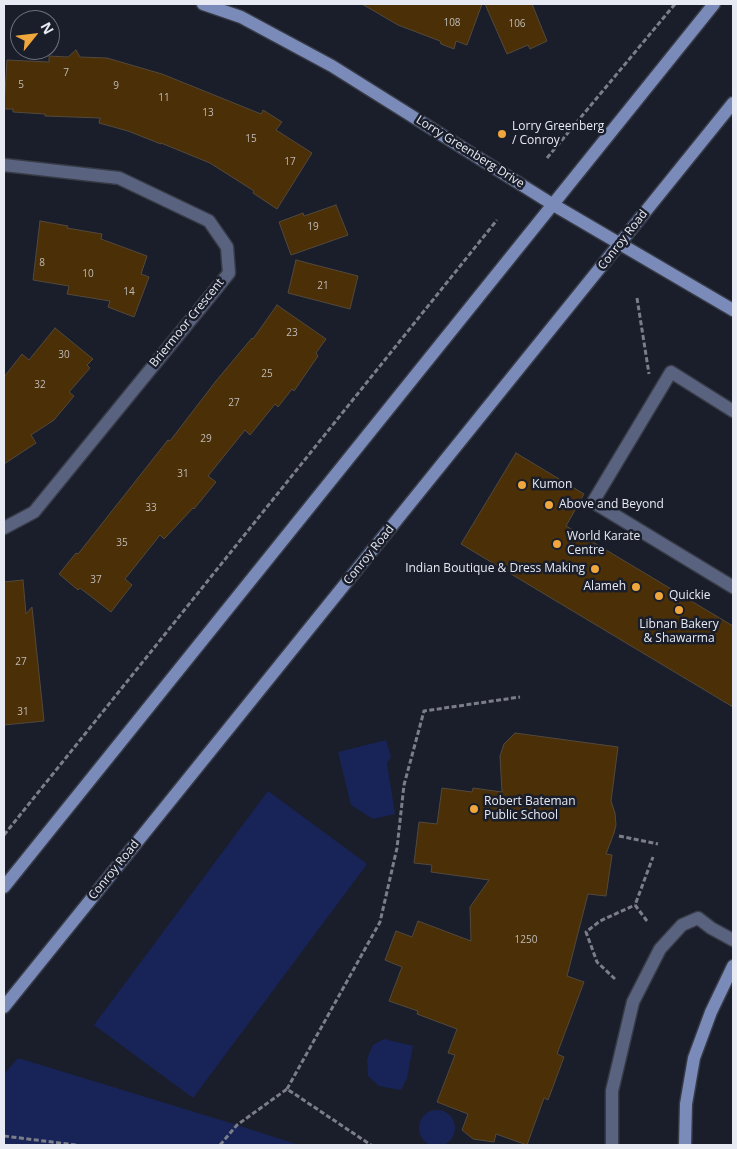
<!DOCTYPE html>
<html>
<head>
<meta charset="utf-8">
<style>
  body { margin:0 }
  #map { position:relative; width:737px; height:1149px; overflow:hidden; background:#1a1e2a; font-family:"Open Sans",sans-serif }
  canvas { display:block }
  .frame { position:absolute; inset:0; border:5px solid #e7eaf3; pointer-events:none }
  .north { position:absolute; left:10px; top:10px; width:50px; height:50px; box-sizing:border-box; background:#1a1e2a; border:1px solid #6c707a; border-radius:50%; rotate:61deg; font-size:14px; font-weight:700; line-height:20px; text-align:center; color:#e7eaf3 }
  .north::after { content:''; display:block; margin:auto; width:18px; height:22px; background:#efa73d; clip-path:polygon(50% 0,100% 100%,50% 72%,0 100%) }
</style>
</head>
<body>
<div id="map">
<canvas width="737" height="1149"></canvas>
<div class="frame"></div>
<div class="north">N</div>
</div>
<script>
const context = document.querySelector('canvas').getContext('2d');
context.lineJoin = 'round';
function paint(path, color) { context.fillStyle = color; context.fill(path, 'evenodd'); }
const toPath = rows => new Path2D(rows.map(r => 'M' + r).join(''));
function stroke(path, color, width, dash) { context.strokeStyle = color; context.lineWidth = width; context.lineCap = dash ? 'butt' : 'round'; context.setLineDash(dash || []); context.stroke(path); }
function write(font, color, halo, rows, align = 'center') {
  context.font = font + ' "Open Sans",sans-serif'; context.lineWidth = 5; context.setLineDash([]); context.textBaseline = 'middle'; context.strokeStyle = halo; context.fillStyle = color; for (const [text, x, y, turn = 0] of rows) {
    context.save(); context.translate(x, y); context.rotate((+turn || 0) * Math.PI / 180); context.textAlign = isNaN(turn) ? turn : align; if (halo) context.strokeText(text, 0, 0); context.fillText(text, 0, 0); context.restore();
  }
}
paint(toPath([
  [386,740,391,757,387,763,395,814,373,819,351,805,338,752],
  [268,791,367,864,193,1098,94,1025],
  [384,1039,413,1046,407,1078,401,1090,379,1086,368,1076,367,1059,373,1045],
  [18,1058,237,1125,299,1145,4,1145,4,1074],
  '419 1128a18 18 0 1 1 36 0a18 18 0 1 1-36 0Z'
]), '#182458');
const building = toPath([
  [362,4,482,4,467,45,456,41,454,49,441,44,440,41,398,25,362,4],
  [485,4,532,4,547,41,530,49,528,45,507,54,485,4],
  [76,50,80,57,107,58,162,74,261,114,263,110,282,122,276,130,312,153,277,209,253,193,254,191,210,163,161,143,161,144,128,131,99,123,100,118,45,116,45,114,13,112,13,109,4,109,7,60,49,62,49,56,68,57,76,50],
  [336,205,348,235,291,255,279,222,303,213,304,216,336,205],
  [40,221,68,226,67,228,102,234,101,239,147,256,141,274,149,277,134,317,108,307,110,301,67,294,69,286,33,280,40,221],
  [296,260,358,276,350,309,288,293,296,260],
  [277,305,326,339,316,353,318,356,294,391,292,389,278,407,275,404,250,435,245,430,208,476,216,482,194,509,193,508,164,539,160,535,125,579,132,585,111,612,80,588,78,590,59,574,76,553,78,554,168,440,170,441,216,381,252,338,253,339,277,305],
  [55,328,93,359,87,365,90,368,69,392,74,396,54,420,31,435,36,443,4,464,4,377,22,354,29,360,55,328],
  [516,453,584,494,566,526,733,626,733,707,461,544,516,453],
  [23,580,26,614,32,607,44,721,4,725,4,582,23,580],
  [515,733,618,747,611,801,615,813,616,825,614,833,606,854,612,855,606,896,588,894,567,976,584,982,557,1054,564,1057,548,1100,544,1098,527,1145,496,1134,494,1142,473,1139,462,1130,468,1114,437,1102,455,1055,448,1053,457,1029,417,1014,418,1011,389,1001,402,967,385,960,396,931,412,937,418,921,471,941,470,907,489,880,431,872,432,865,414,863,419,822,437,824,442,788,472,792,473,788,502,792,500,756,504,744,515,733]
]);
paint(building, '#4a2f07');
stroke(building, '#53493c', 1);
const lane = toPath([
  [733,411,671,372,593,502,733,587],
  [612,1145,612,1091,633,1002,660,949,682,925,698,918,711,928,733,940]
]);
const street = toPath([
  [4,165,119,178,209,221,227,247,229,273,34,512,4,528]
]);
const secondary = toPath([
  [203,4,241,17,332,66,552,204,733,310],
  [4,887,714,4],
  [4,1007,733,103],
  [685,1145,686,1104,694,1058,711,1012,733,966]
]);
stroke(lane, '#373b46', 15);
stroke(street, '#373b46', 15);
stroke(secondary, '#373b46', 15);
stroke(toPath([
  [547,158,675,4],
  [637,298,649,374],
  [4,835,497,220],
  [619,836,658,844],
  [647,921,635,905,653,857],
  [615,979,597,962,586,932,600,921,635,905],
  [287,1089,380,922,397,848,404,785,424,711,520,697],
  [4,1136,76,1145],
  [220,1145,237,1125,287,1089,371,1145]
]), '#7b7e89', 3, [5, 2.5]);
stroke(lane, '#596380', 12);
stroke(street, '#596380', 12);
stroke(secondary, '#7a8ab9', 12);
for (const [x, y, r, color] of [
  [502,134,5,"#efa73d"],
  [522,485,5,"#efa73d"],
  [549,505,5,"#efa73d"],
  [557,544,5,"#efa73d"],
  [595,569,5,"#efa73d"],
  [636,587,5,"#efa73d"],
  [659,596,5,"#efa73d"],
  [679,610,5,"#efa73d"],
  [474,809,5,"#efa73d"]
]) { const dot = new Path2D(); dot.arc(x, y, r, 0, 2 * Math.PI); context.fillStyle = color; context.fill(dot); stroke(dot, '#1a1e2a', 2); }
write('10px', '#c0bbb8', null, [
  ["108",452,23],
  ["106",517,24],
  ["7",66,73],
  ["5",21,85],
  ["9",116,86],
  ["11",164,98],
  ["13",208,113],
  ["15",251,139],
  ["17",290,162],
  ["19",313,227],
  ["8",42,263],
  ["10",88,274],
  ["21",323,286],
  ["14",129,292],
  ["23",292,333],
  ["30",64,355],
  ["25",267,374],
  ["32",40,385],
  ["27",234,403],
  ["29",206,439],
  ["31",183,474],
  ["33",151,508],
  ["35",122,543],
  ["37",96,580],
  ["27",21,662],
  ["31",23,712],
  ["1250",526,940]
]);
write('12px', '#e7eaf3', '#1a1e2a', [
  ["Lorry Greenberg",512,127],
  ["/ Conroy",512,141],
  ["Kumon",532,485],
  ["Above and Beyond",559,505],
  ["World Karate",567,537],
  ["Centre",567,551],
  ["Indian Boutique & Dress Making",585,569,"right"],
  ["Alameh",626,587,"right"],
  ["Quickie",669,596],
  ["Libnan Bakery",679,625,"center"],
  ["& Shawarma",679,639,"center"],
  ["Robert Bateman",484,802],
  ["Public School",484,816]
], 'left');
write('12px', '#e7eaf3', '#1a1e2a', [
  ["Lorry Greenberg Drive",470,152,32],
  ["Conroy Road",623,240,-52],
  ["Briermoor Crescent",187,323,-51],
  ["Conroy Road",369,555,-51],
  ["Conroy Road",114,870,-51]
]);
</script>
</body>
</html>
